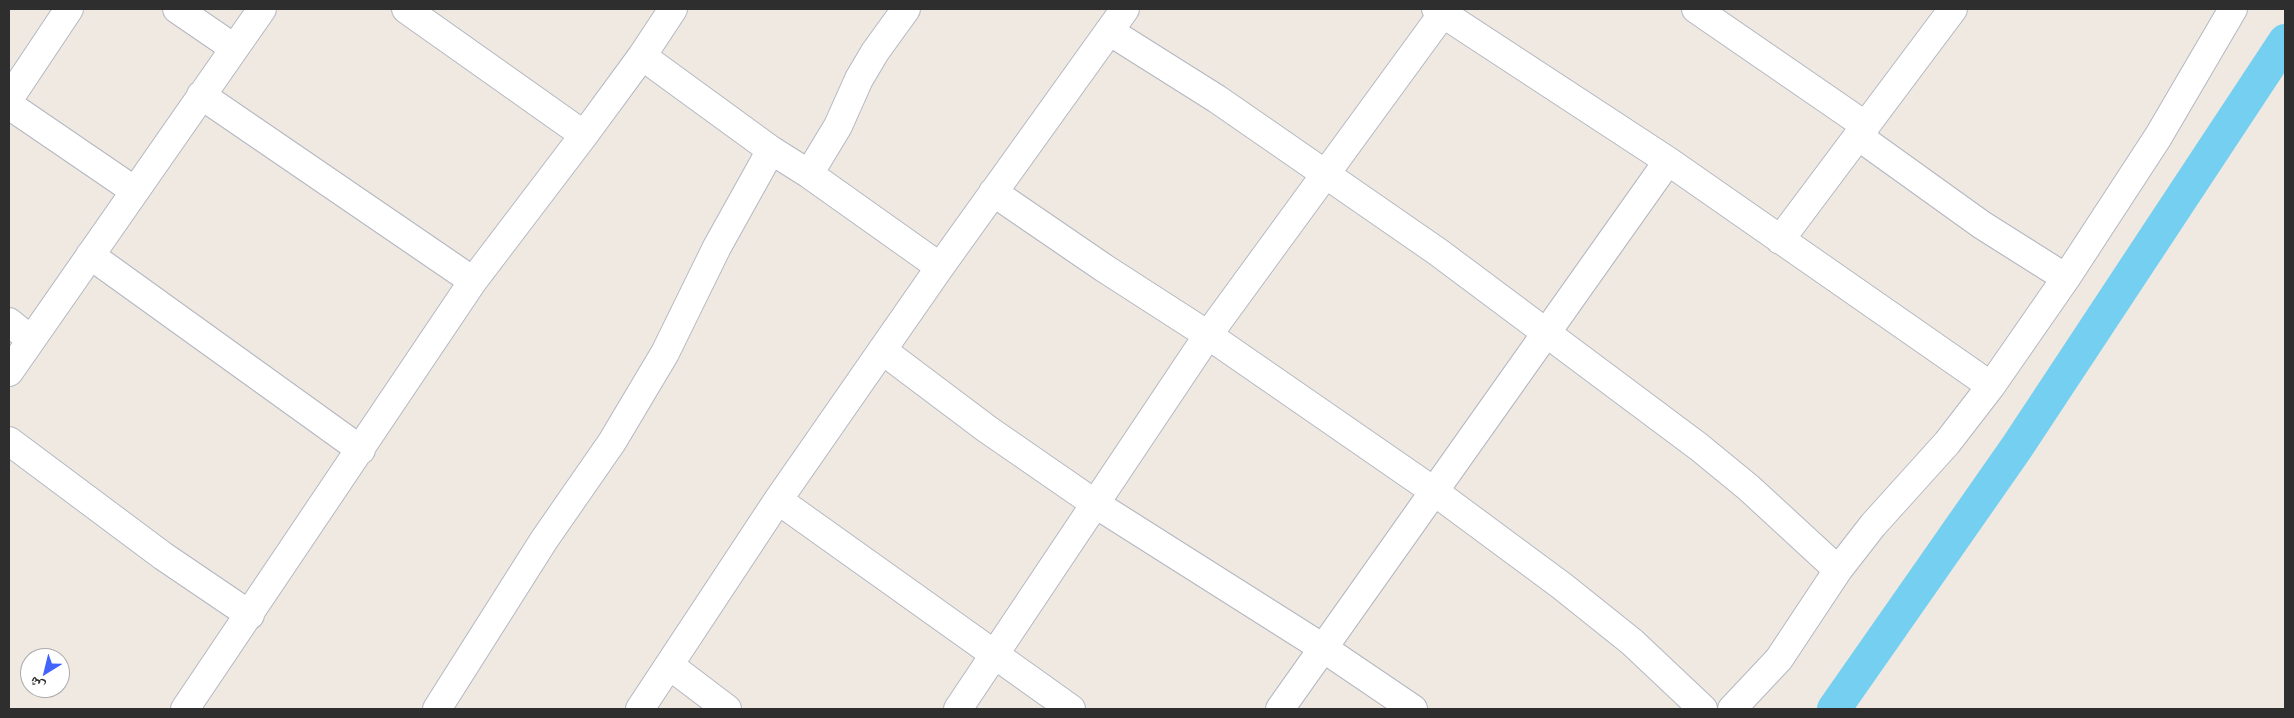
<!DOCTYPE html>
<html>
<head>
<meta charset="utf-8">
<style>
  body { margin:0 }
  #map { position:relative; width:2294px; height:718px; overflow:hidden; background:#efe9e1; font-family:"Archivo Narrow","Noto Naskh Arabic",sans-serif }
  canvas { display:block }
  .frame { position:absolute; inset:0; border:10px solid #2e2e2e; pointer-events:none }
  .north { position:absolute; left:20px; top:648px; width:50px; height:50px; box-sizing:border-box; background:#fff; border:1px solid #ababab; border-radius:50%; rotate:216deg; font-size:14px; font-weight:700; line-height:20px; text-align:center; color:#2e2e2e }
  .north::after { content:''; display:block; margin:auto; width:18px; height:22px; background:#4264fb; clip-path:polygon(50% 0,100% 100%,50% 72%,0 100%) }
</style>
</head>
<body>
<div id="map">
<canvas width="2294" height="718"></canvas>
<div class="frame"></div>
<div class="north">ش</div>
</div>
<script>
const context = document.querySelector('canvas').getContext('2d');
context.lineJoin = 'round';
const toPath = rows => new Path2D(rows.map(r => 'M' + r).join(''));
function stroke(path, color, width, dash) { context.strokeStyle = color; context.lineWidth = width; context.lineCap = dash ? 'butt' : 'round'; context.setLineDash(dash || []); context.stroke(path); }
stroke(toPath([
  [1834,709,2017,447,2285,41]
]), '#75cff0', 34);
const street = toPath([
  [177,9,234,48],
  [406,9,584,135],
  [1436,9,1668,161,1991,386],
  [1696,9,1866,126],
  [1109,31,1217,99,1438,252,1699,447,1749,488,1838,570],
  [642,56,771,150,809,174,940,267],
  [201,95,473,281],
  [9,99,69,9],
  [9,105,135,191],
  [1858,136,1982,225,2066,278],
  [809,174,838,126,859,79,875,52,906,9],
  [993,192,1104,268,1208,335,1435,492,1562,586,1632,642,1703,709],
  [1780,240,1953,9],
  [90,255,361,450],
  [9,322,31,340],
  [882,350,987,429,1094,503,1323,648,1413,709],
  [9,372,262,9],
  [9,441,163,556,250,615],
  [778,500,1071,709],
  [669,665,727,709],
  [185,709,473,281,584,135,642,56,673,9],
  [437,709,544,540,612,442,665,353,717,247,771,150],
  [640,709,778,500,940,267,1125,9],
  [958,709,1208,335,1446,9],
  [1280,709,1668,161],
  [1732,709,1779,659,1838,570,1873,525,1947,443,1991,386,2066,278,2158,137,2233,9]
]);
stroke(street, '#b4b7c1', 30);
stroke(street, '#fff', 28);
</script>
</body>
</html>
